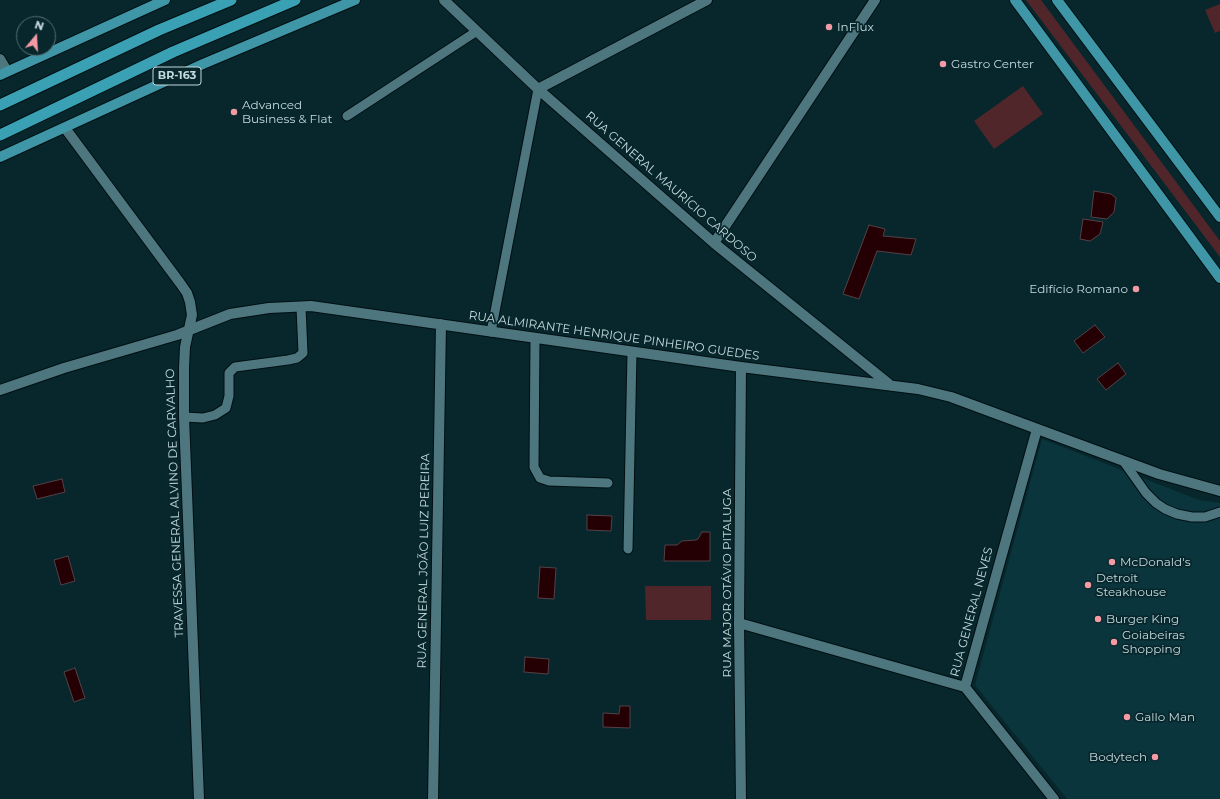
<!DOCTYPE html>
<html>
<head>
<meta charset="utf-8">
<style>
  body { margin:0 }
  #map { position:relative; width:1220px; height:799px; overflow:hidden; background:#07272c; font-family:Montserrat,sans-serif }
  canvas { display:block }
  .north { position:absolute; left:16px; top:16px; width:40px; height:40px; box-sizing:border-box; background:#07272c; border:1px solid #536e73; border-radius:50%; rotate:18deg; font-size:11px; font-weight:700; line-height:16px; text-align:center; color:#c4d9dd }
  .north::after { content:''; display:block; margin:auto; width:14px; height:18px; background:#f49aa4; clip-path:polygon(50% 0,100% 100%,50% 72%,0 100%) }
</style>
</head>
<body>
<div id="map">
<canvas width="1220" height="799"></canvas>
<div class="north">N</div>
</div>
<script>
const context = document.querySelector('canvas').getContext('2d');
context.lineJoin = 'round';
function paint(path, color) { context.fillStyle = color; context.fill(path, 'evenodd'); }
const toPath = rows => new Path2D(rows.map(r => 'M' + r).join(''));
function stroke(path, color, width, dash) { context.strokeStyle = color; context.lineWidth = width; context.lineCap = dash ? 'butt' : 'round'; context.setLineDash(dash || []); context.stroke(path); }
function write(font, color, halo, rows, align = 'center') {
  context.font = font + ' Montserrat,sans-serif'; context.lineWidth = 3.5; context.setLineDash([]); context.textBaseline = 'middle'; context.strokeStyle = halo; context.fillStyle = color; for (const [text, x, y, turn = 0] of rows) {
    context.save(); context.translate(x, y); context.rotate((+turn || 0) * Math.PI / 180); context.textAlign = isNaN(turn) ? turn : align; if (halo) context.strokeText(text, 0, 0); context.fillText(text, 0, 0); context.restore();
  }
}
paint(toPath([
  [1042,439,1199,500,1220,503,1220,799,1067,799,975,685]
]), '#0b353c');
paint(toPath([
  [1026,0,1041,0,1220,241,1220,257],
  [1220,4,1220,31,1215,33,1205,10],
  [1023,86,1043,114,994,149,974,121],
  [645,586,711,586,711,620,646,620]
]), '#50262b');
const water = toPath([
  [1094,191,1111,194,1116,198,1114,212,1107,219,1091,217,1094,191],
  [1083,219,1103,222,1100,234,1090,241,1080,239,1083,219],
  [869,225,885,229,883,236,916,239,911,255,877,251,859,299,843,294,869,225],
  [1095,325,1105,337,1083,353,1074,341,1095,325],
  [1118,363,1126,374,1106,390,1097,379,1118,363],
  [62,479,65,492,37,499,33,486,62,479],
  [587,515,612,516,611,531,587,530,587,515],
  [702,532,710,532,710,561,664,561,665,545,677,545,682,541,696,540,698,539,702,532],
  [68,556,75,581,61,585,54,560,68,556],
  [540,567,556,568,554,599,538,598,540,567],
  [525,657,549,659,548,674,524,672,525,657],
  [75,668,85,698,74,702,64,672,75,668],
  [620,706,630,706,630,728,603,727,603,713,619,714,620,706]
]);
paint(water, '#240005');
stroke(water, '#544146', 1);
const service = toPath([
  [347,116,477,31],
  [491,332,538,89],
  [535,338,534,467,540,478,549,481,608,483],
  [184,417,203,418,215,415,226,408,229,396,229,373,235,367,288,360,297,358,303,353,301,307],
  [1124,462,1146,493,1156,503,1165,509,1177,514,1192,517,1205,517,1220,512],
  [628,549,632,352]
]);
const minor = toPath([
  [444,0,538,89,714,243,889,384],
  [0,59,7,71],
  [538,89,707,0],
  [65,128,180,283,187,293,190,302,192,315,185,347,184,368,184,417,199,799],
  [714,243,875,0],
  [741,367,739,623,741,799],
  [0,390,64,368,177,335,230,314,269,308,311,306,741,367,918,389,951,397,1159,474,1220,491],
  [1037,429,965,687,1054,799],
  [739,623,965,687],
  [433,799,441,324]
]);
const primary = toPath([
  [1015,0,1220,278],
  [1057,0,1220,217],
  [0,75,165,0],
  [0,157,203,64,355,0]
]);
const trunk = toPath([
  [0,105,159,30,231,0],
  [0,135,173,52,295,0]
]);
stroke(service, '#000f12', 11);
stroke(minor, '#000f12', 12);
stroke(primary, '#000f12', 12);
stroke(trunk, '#000f12', 13);
stroke(service, '#4d767e', 9);
stroke(minor, '#4d767e', 10);
stroke(primary, '#3e96a6', 10);
stroke(trunk, '#39a1b3', 11);
for (const [x, y, r, color] of [
  [829,27,4,"#f49aa4"],
  [943,64,4,"#f49aa4"],
  [234,112,4,"#f49aa4"],
  [1136,289,4,"#f49aa4"],
  [1112,562,4,"#f49aa4"],
  [1088,585,4,"#f49aa4"],
  [1098,619,4,"#f49aa4"],
  [1114,642,4,"#f49aa4"],
  [1127,717,4,"#f49aa4"],
  [1155,757,4,"#f49aa4"]
]) { const dot = new Path2D(); dot.arc(x, y, r, 0, 2 * Math.PI); context.fillStyle = color; context.fill(dot); stroke(dot, '#07272c', 1.5); }
for (const [x, y, w] of [
  [177,76,48]
]) { const box = new Path2D(); box.roundRect(x - w / 2, y - 9, w, 18, 3); context.fillStyle = '#07272c'; context.fill(box); stroke(box, '#c4d9dd', 1); }
write('bold 11px', '#c4d9dd', null, [
  ["BR-163",177,76]
]);
write('12px', '#c4d9dd', '#07272c', [
  ["InFlux",837,27],
  ["Gastro Center",951,64],
  ["Advanced",242,105],
  ["Business & Flat",242,119],
  ["Edifício Romano",1128,289,"right"],
  ["McDonald's",1120,562],
  ["Detroit",1096,578],
  ["Steakhouse",1096,592],
  ["Burger King",1106,619],
  ["Goiabeiras",1122,635],
  ["Shopping",1122,649],
  ["Gallo Man",1135,717],
  ["Bodytech",1147,757,"right"]
], 'left');
write('12px', '#c4d9dd', '#07272c', [
  ["RUA GENERAL MAURÍCIO CARDOSO",671,187,41],
  ["RUA ALMIRANTE HENRIQUE PINHEIRO GUEDES",614,336,8],
  ["TRAVESSA GENERAL ALVINO DE CARVALHO",175,503,-92],
  ["RUA GENERAL JOÃO LUIZ PEREIRA",424,561,-89],
  ["RUA MAJOR OTÁVIO PITALUGA",727,583,-90],
  ["RUA GENERAL NEVES",972,612,-75]
]);
</script>
</body>
</html>
